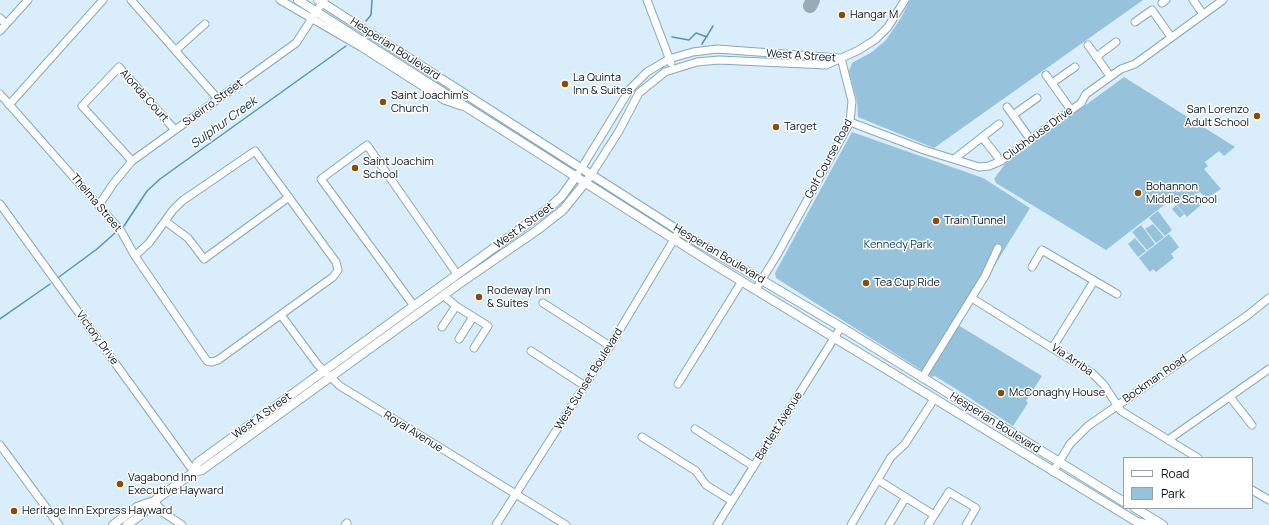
<!DOCTYPE html>
<html>
<head>
<meta charset="utf-8">
<style>
  body { margin:0 }
  #map { position:relative; width:1269px; height:525px; overflow:hidden; background:#d9eefa; font-family:Manrope,sans-serif }
  canvas { display:block }
  .legend { position:absolute; left:1123px; top:457px; width:130px; height:52px; box-sizing:border-box; background:#fff; border:1px solid #9ba0a3; margin:0; padding:5px 7px; list-style:none; font-size:12px; color:#061219 }
  .legend li { display:flex; align-items:center; gap:8px; height:20px }
  .legend b { width:20px; border:1px solid #9ba0a3 }
</style>
</head>
<body>
<div id="map">
<canvas width="1269" height="525"></canvas>
<ul class="legend">
<li><b style="height:5px;background:#fff"></b>Road</li>
<li><b style="height:11px;background:#96c2db"></b>Park</li>
</ul>
</div>
<script>
const context = document.querySelector('canvas').getContext('2d');
context.lineJoin = 'round';
function paint(path, color) { context.fillStyle = color; context.fill(path, 'evenodd'); }
const toPath = rows => new Path2D(rows.map(r => 'M' + r).join(''));
function stroke(path, color, width, dash) { context.strokeStyle = color; context.lineWidth = width; context.lineCap = dash ? 'butt' : 'round'; context.setLineDash(dash || []); context.stroke(path); }
function write(font, color, halo, rows, align = 'center') {
  context.font = font + ' Manrope,sans-serif'; context.lineWidth = 3; context.setLineDash([]); context.textBaseline = 'middle'; context.strokeStyle = halo; context.fillStyle = color; for (const [text, x, y, turn = 0] of rows) {
    context.save(); context.translate(x, y); context.rotate((+turn || 0) * Math.PI / 180); context.textAlign = isNaN(turn) ? turn : align; if (halo) context.strokeText(text, 0, 0); context.fillText(text, 0, 0); context.restore();
  }
}
paint(toPath([
  [910,0,1143,0,934,148,858,117,857,101,849,71,852,63,872,52,886,40,901,18],
  [1124,77,1235,147,1224,156,1219,151,1205,162,1208,166,1204,169,1221,189,1206,199,1200,192,1196,195,1202,204,1187,217,1172,199,1106,250,996,183,994,179,1005,164],
  [852,132,983,178,1030,208,958,325,1042,376,1026,401,1028,403,1013,426,956,389,935,376,932,377,776,278,775,273],
  [1176,205,1184,214,1180,218,1172,209],
  [1158,211,1172,230,1165,236,1149,218],
  [1153,224,1164,237,1156,243,1145,229],
  [1141,225,1155,244,1147,250,1132,232],
  [1169,234,1179,247,1171,254,1174,258,1156,272,1153,269,1150,272,1139,258],
  [1135,238,1146,251,1138,257,1128,244]
]), '#96c2db');
stroke(toPath([
  [366,21,371,15,372,0],
  [672,37,689,40,696,33,707,37],
  [702,44,713,26],
  [124,226,147,191,160,179,346,46],
  [59,277,97,249,115,233],
  [0,319,50,284]
]), '#5295ba', 1.5);
stroke(toPath([
  [810,6,813,0]
]), '#98abb6', 14);
const minor = toPath([
  [131,0,218,99],
  [280,0,361,47,444,100,461,106],
  [647,0,671,63],
  [1193,0,1203,14],
  [1162,3,1166,0],
  [0,18,6,24],
  [1135,22,1152,10,1171,37],
  [0,31,28,0],
  [1088,45,1110,76],
  [176,50,205,24],
  [1096,57,1116,42],
  [1046,75,1071,110],
  [1052,83,1075,67],
  [0,94,121,231,135,256,207,361,212,362,218,360,333,277,338,270,336,262,255,151,182,201,173,210,149,243,135,256],
  [9,105,103,0],
  [1007,107,1031,140],
  [1013,115,1037,98],
  [850,122,924,150,979,167,989,166,1001,161,1081,103,1086,94,1121,69,1135,64,1223,0],
  [982,137,997,156],
  [954,159,999,124],
  [132,161,82,106,119,67,175,130],
  [581,169,630,89,647,72,669,59,693,52,717,49,839,58],
  [591,175,619,131,639,93,665,72,697,62,719,60,826,65,859,50,876,39,888,27,905,0],
  [0,204,194,472],
  [99,205,113,184,132,161,296,43,324,0],
  [165,221,188,238,204,259,289,197],
  [1032,267,1042,250,1117,294],
  [756,289,777,255,850,122,852,101,841,58],
  [443,295,456,306,488,326,474,348],
  [975,300,1092,373,1104,385,1121,411,1198,458],
  [543,303,610,346],
  [414,306,321,179,367,145,457,274],
  [281,315,318,365,340,386,566,525],
  [442,327,456,306],
  [459,339,473,317],
  [1053,347,1094,281],
  [531,351,585,386],
  [922,378,985,276,998,248],
  [678,384,742,281],
  [1230,397,1252,425],
  [695,429,753,466],
  [642,437,696,471,706,485,732,501],
  [1168,440,1269,369],
  [0,445,59,525],
  [1053,472,1070,444,1088,426,1248,315,1269,298],
  [878,480,934,515],
  [1252,490,1269,500],
  [154,501,164,513,182,525],
  [345,525,347,523],
  [496,525,610,346,679,231],
  [717,525,841,327],
  [851,525,891,457,905,444,934,399],
  [889,525,906,497],
  [928,525,949,492,976,508,966,525]
]);
const major = toPath([
  [298,0,710,262,1142,525],
  [318,0,684,234,841,327,1124,502],
  [194,472,197,463,549,208,562,196,577,175],
  [1135,508,1163,525],
  [1137,522,1151,525],
  [113,525,137,507,151,502],
  [127,525,142,514,154,501,194,472,202,470,459,284,536,231,563,210,588,179]
]);
stroke(minor, '#86a8bb', 9);
stroke(major, '#86a8bb', 10);
stroke(minor, '#fff', 7);
stroke(major, '#fff', 8);
for (const [x, y, r, color] of [
  [842,15,4,"#884d06"],
  [565,84,4,"#884d06"],
  [383,102,4,"#884d06"],
  [1257,116,4,"#884d06"],
  [776,127,4,"#884d06"],
  [355,168,4,"#884d06"],
  [1138,193,4,"#884d06"],
  [936,221,4,"#884d06"],
  [866,283,4,"#884d06"],
  [479,297,4,"#884d06"],
  [1001,393,4,"#884d06"],
  [120,484,4,"#884d06"],
  [14,511,4,"#884d06"]
]) { const dot = new Path2D(); dot.arc(x, y, r, 0, 2 * Math.PI); context.fillStyle = color; context.fill(dot); stroke(dot, '#fff', 1.5); }
write('11px', '#061219', '#fff', [
  ["Hangar M",850,15],
  ["La Quinta",573,78],
  ["Inn & Suites",573,91],
  ["Saint Joachim's",391,96],
  ["Church",391,109],
  ["San Lorenzo",1249,110,"right"],
  ["Adult School",1249,123,"right"],
  ["Target",784,127],
  ["Saint Joachim",363,162],
  ["School",363,175],
  ["Bohannon",1146,187],
  ["Middle School",1146,200],
  ["Train Tunnel",944,221],
  ["Tea Cup Ride",874,283],
  ["Rodeway Inn",487,291],
  ["& Suites",487,304],
  ["McConaghy House",1009,393],
  ["Vagabond Inn",128,478],
  ["Executive Hayward",128,491],
  ["Heritage Inn Express Hayward",22,511]
], 'left');
write('11px', '#061219', '#fff', [
  ["Hesperian Boulevard",395,49,33],
  ["West A Street",801,56,4],
  ["Alonda Court",144,96,48],
  ["Sueirro Street",213,103,-36],
  ["Clubhouse Drive",1038,134,-36],
  ["Golf Course Road",829,159,-62],
  ["Thelma Street",96,203,50],
  ["West A Street",524,226,-36],
  ["Hesperian Boulevard",719,254,31],
  ["Victory Drive",97,338,54],
  ["Via Arriba",1072,360,34],
  ["West Sunset Boulevard",589,379,-58],
  ["Bockman Road",1155,379,-35],
  ["West A Street",262,416,-36],
  ["Hesperian Boulevard",995,423,32],
  ["Bartlett Avenue",779,426,-58],
  ["Royal Avenue",413,432,32]
]);
write('11px', '#06415a', '#fff', [
  ["Kennedy Park",898,245]
]);
write('italic 12px', '#0e2e3e', '#fff', [
  ["Sulphur Creek",224,123,-36]
]);
</script>
</body>
</html>
